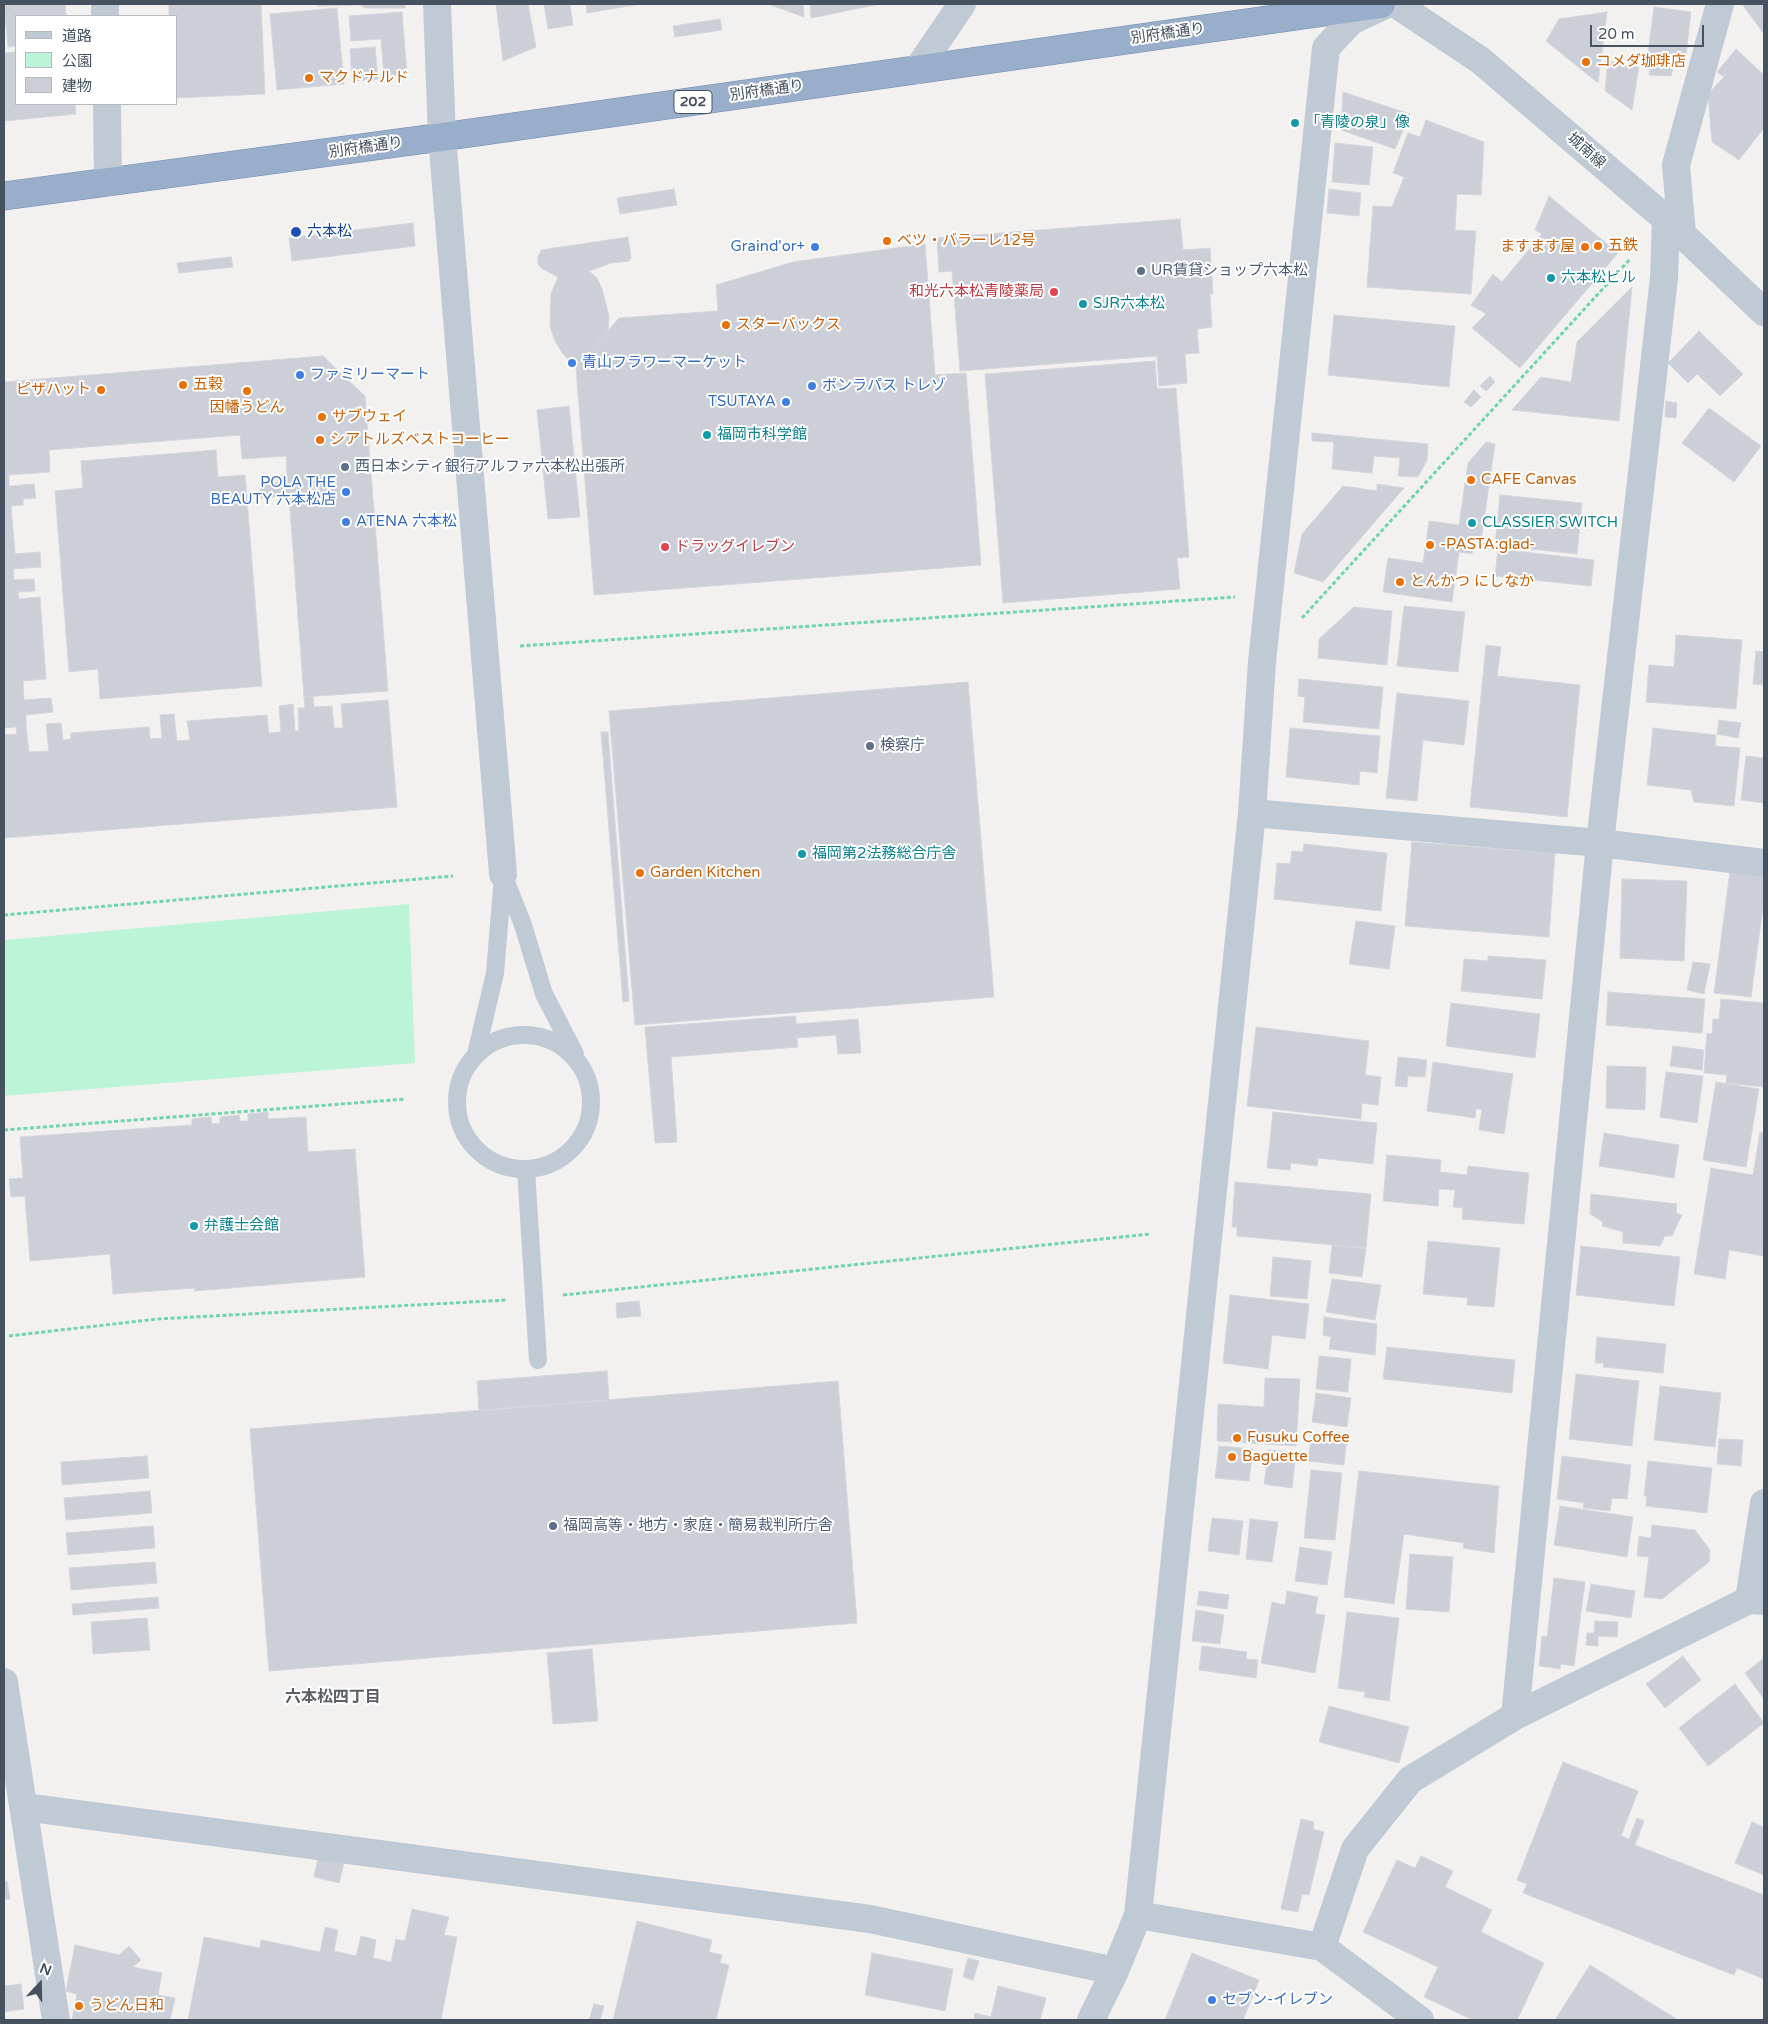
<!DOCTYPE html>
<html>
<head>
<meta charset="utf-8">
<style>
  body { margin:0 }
  #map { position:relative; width:1768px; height:2024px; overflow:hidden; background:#f3f1f0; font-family:"Varela Round","Noto Sans JP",sans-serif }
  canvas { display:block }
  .frame { position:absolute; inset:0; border:5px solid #465260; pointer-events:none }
  .legend { position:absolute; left:15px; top:15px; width:162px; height:90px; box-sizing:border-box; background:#fff; border:1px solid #b5babf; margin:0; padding:6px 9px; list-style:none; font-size:15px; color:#465260 }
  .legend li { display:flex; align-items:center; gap:10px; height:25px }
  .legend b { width:25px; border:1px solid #b5babf }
  .north { position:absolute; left:15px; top:1959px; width:50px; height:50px; -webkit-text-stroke:4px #fff; paint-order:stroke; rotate:21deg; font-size:14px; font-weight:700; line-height:20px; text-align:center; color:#465260 }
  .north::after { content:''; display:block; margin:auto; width:18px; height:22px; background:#465260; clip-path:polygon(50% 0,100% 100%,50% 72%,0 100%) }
  .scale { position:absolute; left:1590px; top:25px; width:114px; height:22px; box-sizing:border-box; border:2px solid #465260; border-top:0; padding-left:6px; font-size:15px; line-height:18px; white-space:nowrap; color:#465260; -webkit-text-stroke:4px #fff; paint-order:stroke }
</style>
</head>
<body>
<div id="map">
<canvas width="1768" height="2024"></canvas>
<div class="frame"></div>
<ul class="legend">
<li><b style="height:6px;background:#c0cad4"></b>道路</li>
<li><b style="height:14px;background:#bbf4d6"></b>公園</li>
<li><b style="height:14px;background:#cccfd7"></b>建物</li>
</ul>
<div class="north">N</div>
<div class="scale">20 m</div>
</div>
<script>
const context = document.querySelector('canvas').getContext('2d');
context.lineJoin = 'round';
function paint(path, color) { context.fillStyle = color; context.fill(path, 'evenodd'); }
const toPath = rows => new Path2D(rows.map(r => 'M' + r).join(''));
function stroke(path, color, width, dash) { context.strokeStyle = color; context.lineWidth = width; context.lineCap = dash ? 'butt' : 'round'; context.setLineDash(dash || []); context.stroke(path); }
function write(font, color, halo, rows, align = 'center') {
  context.font = font + ' "Varela Round","Noto Sans JP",sans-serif'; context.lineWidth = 4; context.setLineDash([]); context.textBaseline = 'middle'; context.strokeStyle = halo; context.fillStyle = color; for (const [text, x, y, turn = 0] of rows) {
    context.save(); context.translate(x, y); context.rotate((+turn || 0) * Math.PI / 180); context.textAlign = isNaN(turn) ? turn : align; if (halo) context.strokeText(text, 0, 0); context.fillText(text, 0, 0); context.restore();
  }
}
paint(toPath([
  [409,904,415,1063,4,1096,4,940]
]), '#bbf4d6');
const building = toPath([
  [4,4,65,4,66,16,16,16,16,46,8,47,4,4],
  [169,4,261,4,265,94,176,98,176,16,169,16,169,4],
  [318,4,405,4,405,8,366,8,359,5,318,6,318,4],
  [496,4,528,4,536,47,503,61,496,4],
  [544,4,570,4,573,25,548,29,544,4],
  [586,4,641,4,587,13,586,4],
  [768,4,803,4,804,17,768,4],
  [810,4,880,4,811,18,810,4],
  [1742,4,1764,4,1764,34,1742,4],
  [1654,7,1691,12,1685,63,1674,63,1671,76,1649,75,1651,62,1647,61,1654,7],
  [337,8,344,84,277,90,270,14,337,8],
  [402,12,407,75,384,76,381,39,351,41,349,16,402,12],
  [1607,12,1598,83,1546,41,1559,19,1607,12],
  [720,19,722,30,675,37,673,26,720,19],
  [375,47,378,79,352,81,350,49,375,47],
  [1736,49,1764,75,1764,128,1739,160,1712,142,1708,94,1724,77,1717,72,1736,49],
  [16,52,16,104,75,104,76,114,4,121,4,53,16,52],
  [1608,61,1639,67,1632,110,1605,91,1608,61],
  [1343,92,1410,114,1395,149,1341,130,1343,92],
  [1426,120,1484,142,1481,195,1457,194,1455,230,1476,231,1471,294,1367,287,1373,206,1392,207,1404,177,1393,173,1408,133,1420,137,1426,120],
  [1335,143,1373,147,1369,185,1332,182,1335,143],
  [674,189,677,205,620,214,617,198,674,189],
  [1329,189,1361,193,1359,216,1327,213,1329,189],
  [1549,196,1618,253,1520,368,1472,328,1486,314,1471,305,1493,274,1502,282,1542,234,1535,230,1549,196],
  [1180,219,1183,250,1210,248,1213,294,1210,294,1212,327,1197,329,1199,353,1185,354,1187,383,1159,386,1157,356,960,371,952,271,939,272,937,238,1180,219],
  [413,223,415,246,292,261,289,238,413,223],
  [628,237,631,257,629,261,611,263,589,271,597,278,602,289,609,316,608,331,576,368,563,354,555,341,550,326,551,294,558,277,541,268,538,264,538,257,541,250,628,237],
  [925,244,935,375,966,373,981,565,594,595,576,368,619,318,718,311,716,285,793,262,925,244],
  [231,257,233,267,179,273,177,263,231,257],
  [1632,287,1619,421,1512,410,1541,377,1571,382,1577,342,1632,287],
  [1334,315,1455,326,1449,387,1328,375,1334,315],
  [1699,331,1743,374,1720,396,1697,374,1688,383,1668,363,1699,331],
  [323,356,365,396,388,691,304,697,289,496,261,498,260,484,278,482,277,475,287,475,286,456,242,459,240,435,49,450,50,472,9,475,9,486,34,484,36,498,23,499,23,505,11,506,15,554,40,552,41,567,13,569,14,580,34,579,35,591,18,592,19,599,40,597,46,679,23,681,24,700,51,698,53,712,26,715,26,726,4,728,4,382,323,356],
  [1155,361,1157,389,1176,388,1189,557,1177,558,1180,589,1003,603,985,374,1155,361],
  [1490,376,1495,382,1486,391,1480,386,1490,376],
  [1474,390,1481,397,1471,407,1464,402,1474,390],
  [1666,401,1677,403,1676,418,1665,417,1666,401],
  [569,406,580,517,548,519,537,410,569,406],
  [1709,408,1761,446,1734,482,1682,443,1709,408],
  [1312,433,1428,444,1427,460,1418,477,1398,476,1400,458,1374,456,1372,473,1332,469,1334,442,1312,441,1312,433],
  [1486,442,1495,444,1481,541,1474,540,1472,554,1459,552,1452,602,1383,592,1388,558,1423,563,1429,521,1459,525,1468,463,1486,442],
  [216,450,218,477,245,475,262,686,100,699,98,669,69,672,55,491,83,488,81,461,216,450],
  [1377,484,1404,488,1323,582,1294,573,1302,534,1343,486,1377,491,1377,484],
  [1500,495,1582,503,1577,554,1495,545,1500,495],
  [1498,549,1594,560,1591,586,1495,576,1498,549],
  [1404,606,1465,612,1458,672,1397,666,1404,606],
  [1354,607,1392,611,1387,665,1318,658,1319,639,1354,607],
  [1676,635,1742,640,1736,709,1646,702,1649,665,1674,667,1676,635],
  [1486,645,1501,647,1497,676,1580,685,1567,817,1470,807,1486,645],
  [1756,651,1764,652,1764,685,1753,684,1756,651],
  [1299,679,1383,687,1379,729,1303,722,1305,697,1298,696,1299,679],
  [968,682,994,997,635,1025,609,711,968,682],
  [1397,693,1469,701,1464,745,1423,740,1417,801,1386,798,1397,693],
  [313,696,314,707,332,706,334,728,343,728,341,704,388,700,397,807,4,838,4,735,17,734,16,727,26,726,29,752,49,751,46,724,61,723,63,740,71,739,71,733,149,727,150,739,162,738,160,715,174,714,177,741,190,740,187,721,267,715,269,733,281,732,279,706,293,704,295,731,299,731,298,708,305,708,304,697,313,696],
  [1719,720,1741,723,1738,738,1717,734,1719,720],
  [1290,728,1380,736,1377,773,1360,771,1359,785,1286,777,1290,728],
  [1653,728,1716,735,1715,746,1740,748,1734,806,1694,802,1691,790,1647,785,1653,728],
  [601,732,608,732,629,1001,623,1002,601,732],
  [1746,756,1764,758,1764,803,1741,800,1746,756],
  [1412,842,1555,853,1549,937,1405,926,1412,842],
  [1304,844,1387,853,1381,911,1274,899,1277,863,1290,864,1292,851,1303,852,1304,844],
  [1730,871,1764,876,1764,899,1751,997,1714,993,1730,871],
  [1622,879,1687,881,1684,961,1620,958,1622,879],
  [1356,921,1395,926,1389,969,1349,964,1356,921],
  [1488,956,1546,960,1542,999,1461,991,1464,959,1488,961,1488,956],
  [1693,962,1710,964,1704,994,1687,990,1693,962],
  [1608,992,1705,999,1702,1033,1606,1025,1608,992],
  [1721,999,1764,1003,1764,1087,1726,1083,1727,1075,1704,1073,1707,1033,1712,1034,1713,1019,1719,1019,1721,999],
  [1451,1003,1540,1014,1535,1058,1446,1046,1451,1003],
  [796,1016,796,1024,858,1019,861,1053,838,1054,836,1035,797,1038,798,1047,671,1057,677,1142,655,1143,645,1027,796,1016],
  [1256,1027,1369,1041,1365,1075,1381,1077,1378,1105,1362,1103,1361,1119,1247,1106,1256,1027],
  [1673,1046,1704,1050,1702,1070,1670,1066,1673,1046],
  [1398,1057,1427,1060,1425,1077,1408,1076,1407,1087,1395,1086,1398,1057],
  [1433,1062,1513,1074,1504,1134,1479,1130,1482,1109,1476,1109,1475,1118,1427,1111,1433,1062],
  [1607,1066,1646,1067,1645,1110,1606,1108,1607,1066],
  [1666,1072,1703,1076,1697,1123,1660,1117,1666,1072],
  [1716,1082,1759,1089,1746,1167,1703,1160,1716,1082],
  [268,1112,268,1119,306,1117,308,1152,355,1149,365,1277,194,1291,195,1288,113,1294,110,1254,30,1261,25,1196,11,1197,9,1179,23,1178,20,1137,192,1125,192,1119,211,1117,212,1124,220,1123,220,1117,239,1115,240,1121,248,1121,248,1114,268,1112],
  [1273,1112,1377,1123,1373,1164,1318,1158,1317,1166,1291,1163,1290,1170,1267,1168,1273,1112],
  [1760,1132,1764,1133,1764,1256,1729,1250,1725,1279,1694,1274,1711,1168,1753,1175,1760,1132],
  [1604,1133,1679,1145,1674,1178,1599,1166,1604,1133],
  [1387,1155,1441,1160,1440,1172,1467,1175,1468,1166,1529,1173,1524,1224,1462,1219,1463,1208,1453,1207,1455,1190,1439,1189,1438,1206,1383,1201,1387,1155],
  [1235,1182,1371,1194,1366,1248,1237,1236,1237,1227,1232,1227,1235,1182],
  [1591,1194,1677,1204,1676,1213,1682,1215,1672,1236,1665,1236,1660,1246,1623,1243,1623,1232,1602,1226,1603,1222,1590,1214,1591,1194],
  [1428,1241,1500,1248,1494,1307,1467,1305,1468,1298,1423,1294,1428,1241],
  [1332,1245,1366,1249,1362,1277,1329,1273,1332,1245],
  [1581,1246,1680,1257,1674,1306,1576,1295,1581,1246],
  [1273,1257,1311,1261,1307,1299,1270,1296,1273,1257],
  [1332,1279,1381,1285,1375,1320,1326,1312,1332,1279],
  [1230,1295,1309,1304,1305,1339,1272,1335,1268,1369,1223,1363,1230,1295],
  [639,1301,641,1316,617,1318,616,1303,639,1301],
  [1324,1317,1377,1324,1375,1355,1329,1349,1331,1337,1323,1335,1324,1317],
  [1597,1337,1666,1344,1663,1373,1603,1367,1604,1363,1595,1363,1597,1337],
  [1387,1347,1515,1360,1512,1393,1383,1379,1387,1347],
  [1319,1356,1351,1359,1348,1392,1316,1389,1319,1356],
  [607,1371,609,1400,479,1411,477,1381,607,1371],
  [1576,1374,1639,1381,1632,1446,1569,1439,1576,1374],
  [1265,1378,1300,1379,1296,1446,1217,1441,1218,1404,1264,1407,1265,1378],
  [838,1381,857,1623,269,1671,250,1429,838,1381],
  [1660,1386,1721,1393,1715,1447,1654,1440,1660,1386],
  [1316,1393,1351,1398,1347,1427,1312,1422,1316,1393],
  [1312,1433,1347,1437,1344,1465,1308,1461,1312,1433],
  [1719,1439,1743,1440,1741,1466,1717,1464,1719,1439],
  [1219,1446,1253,1449,1249,1481,1215,1478,1219,1446],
  [1269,1450,1296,1453,1292,1488,1264,1484,1269,1450],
  [147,1456,149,1478,62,1485,61,1462,147,1456],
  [1562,1456,1631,1465,1627,1499,1612,1498,1610,1511,1583,1508,1584,1503,1557,1499,1562,1456],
  [1648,1461,1712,1468,1707,1513,1646,1506,1647,1496,1644,1496,1648,1461],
  [1311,1470,1342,1473,1335,1540,1304,1538,1311,1470],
  [1359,1471,1499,1486,1494,1553,1463,1548,1464,1543,1404,1534,1394,1604,1344,1597,1359,1471],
  [150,1491,152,1513,66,1520,64,1498,150,1491],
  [1560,1506,1633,1517,1627,1557,1554,1545,1560,1506],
  [1212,1518,1243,1521,1239,1555,1208,1551,1212,1518],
  [1250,1519,1278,1522,1272,1562,1246,1559,1250,1519],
  [1652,1525,1695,1530,1710,1550,1709,1562,1662,1599,1644,1597,1649,1557,1637,1556,1639,1536,1651,1538,1652,1525],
  [153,1526,155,1548,68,1555,66,1533,153,1526],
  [1300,1547,1332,1552,1327,1585,1295,1581,1300,1547],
  [1410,1554,1453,1557,1449,1612,1406,1609,1410,1554],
  [155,1562,157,1583,71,1590,69,1568,155,1562],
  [1554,1578,1585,1582,1574,1666,1561,1664,1560,1669,1539,1666,1542,1636,1547,1637,1554,1578],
  [1591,1584,1635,1591,1631,1618,1586,1611,1591,1584],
  [1199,1591,1229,1595,1227,1609,1197,1605,1199,1591],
  [1287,1591,1318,1597,1315,1614,1325,1615,1315,1673,1261,1663,1272,1602,1285,1605,1287,1591],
  [158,1597,159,1608,73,1615,72,1604,158,1597],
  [1196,1610,1224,1615,1220,1644,1192,1641,1196,1610],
  [1347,1612,1399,1618,1389,1701,1364,1697,1365,1692,1338,1688,1347,1612],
  [147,1618,150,1650,93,1654,91,1622,147,1618],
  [1595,1621,1618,1622,1617,1637,1598,1636,1598,1646,1586,1645,1587,1633,1594,1633,1595,1621],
  [1202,1646,1247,1652,1246,1659,1258,1660,1256,1678,1199,1670,1202,1646],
  [592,1649,598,1721,553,1724,547,1653,592,1649],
  [1683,1656,1701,1680,1665,1708,1646,1684,1683,1656],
  [1764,1658,1764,1699,1745,1673,1764,1658],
  [1735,1684,1764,1723,1708,1766,1679,1728,1735,1684],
  [1329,1706,1409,1727,1399,1763,1319,1742,1329,1706],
  [1563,1762,1638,1791,1621,1836,1629,1839,1637,1818,1644,1821,1635,1845,1764,1895,1764,1979,1737,1968,1734,1975,1523,1893,1527,1884,1517,1880,1563,1762],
  [1301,1819,1314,1822,1313,1829,1324,1832,1309,1895,1302,1894,1298,1912,1281,1909,1301,1819],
  [1752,1822,1764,1827,1764,1875,1735,1863,1752,1822],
  [319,1853,345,1859,339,1883,314,1877,319,1853],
  [1421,1856,1453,1871,1445,1887,1492,1910,1481,1932,1544,1963,1517,2020,1473,2020,1424,1997,1438,1967,1363,1932,1397,1860,1415,1868,1421,1856],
  [7,1881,10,1899,4,1899,4,1882,7,1881],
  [412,1909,449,1917,444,1935,457,1937,441,2020,188,2020,204,1937,260,1948,261,1940,320,1952,325,1927,338,1930,334,1951,356,1956,361,1936,376,1940,373,1958,391,1962,396,1939,405,1941,412,1909],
  [637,1921,712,1940,709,1952,722,1955,720,1963,729,1965,716,2020,613,2020,637,1921],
  [75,1945,119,1955,129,1946,141,1960,133,1967,162,1973,158,1995,175,1998,170,2020,72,2020,77,1994,66,1991,75,1945],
  [872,1953,953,1969,945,2011,865,1995,872,1953],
  [1192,1953,1259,1980,1243,2020,1165,2020,1192,1953],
  [968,1958,979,1961,973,1980,963,1977,968,1958],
  [1590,1965,1678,2020,1555,2020,1590,1965],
  [21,1984,24,2009,4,2012,4,1986,21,1984],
  [998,1986,1046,1998,1040,2020,974,2020,975,2013,991,2017,998,1986],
  [594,2004,604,2006,600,2020,589,2020,594,2004]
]);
paint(building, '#cccfd7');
stroke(building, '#d4d6dd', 1);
const trunk = toPath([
  [4,196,442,137,1381,4]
]);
stroke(trunk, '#6e89b0', 29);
stroke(toPath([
  [1302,618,1630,259],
  [520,646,1235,597],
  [4,915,453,876],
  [4,1130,406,1099],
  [563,1295,1150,1234],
  [9,1336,157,1319,507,1300]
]), '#6fd6ab', 3, [4, 2.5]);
stroke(toPath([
  [503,874,523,925,544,994,575,1054],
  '457 1102a67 67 0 1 1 134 0a67 67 0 1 1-134 0Z',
  [476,1054,495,973,503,877],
  [526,1169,538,1360]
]), '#c0cad4', 18);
stroke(toPath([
  [105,4,105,16],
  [917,70,962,4],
  [107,104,108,182],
  [1682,234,1676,165,1720,4],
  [1252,813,1600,843,1764,863],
  [1749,1600,1764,1503],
  [4,1682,56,2020],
  [1515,1716,1600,843,1664,278,1666,219],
  [24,1807,870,1919,1115,1971],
  [1138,1915,1322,1947,1420,2020],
  [1322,1947,1355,1849,1410,1780,1515,1716,1749,1600,1764,1601],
  [1091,2020,1115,1971,1138,1915,1252,813,1262,662,1326,48,1351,21,1383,6]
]), '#c0cad4', 28);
stroke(toPath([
  [437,4,442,137,503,874],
  [1396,4,1480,60,1666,219,1764,312]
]), '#c0cad4', 28);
stroke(trunk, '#98aecb', 28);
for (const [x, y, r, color] of [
  [1586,62,5,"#e8710a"],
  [309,78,5,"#e8710a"],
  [1295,123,5,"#0f9aa8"],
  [296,232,6,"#1a4fb4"],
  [887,241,5,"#e8710a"],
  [1598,246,5,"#e8710a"],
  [815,247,5,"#3f7fe0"],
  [1585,247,5,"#e8710a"],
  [1141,271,5,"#5c6f8a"],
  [1551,278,5,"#0f9aa8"],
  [1054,292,5,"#e0444e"],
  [1083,304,5,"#0f9aa8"],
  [726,325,5,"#e8710a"],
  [572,363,5,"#3f7fe0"],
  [300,375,5,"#3f7fe0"],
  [183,385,5,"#e8710a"],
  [812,386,5,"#3f7fe0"],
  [101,390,5,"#e8710a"],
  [247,391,5,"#e8710a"],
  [786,402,5,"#3f7fe0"],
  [322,417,5,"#e8710a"],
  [707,435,5,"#0f9aa8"],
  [320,440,5,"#e8710a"],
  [345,467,5,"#5c6f8a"],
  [1471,480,5,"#e8710a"],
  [346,492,5,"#3f7fe0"],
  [346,522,5,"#3f7fe0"],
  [1472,523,5,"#0f9aa8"],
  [1430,545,5,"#e8710a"],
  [665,547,5,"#e0444e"],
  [1400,582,5,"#e8710a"],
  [870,746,5,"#5c6f8a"],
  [802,854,5,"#0f9aa8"],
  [640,873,5,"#e8710a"],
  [194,1226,5,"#0f9aa8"],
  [1237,1438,5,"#e8710a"],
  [1232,1457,5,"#e8710a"],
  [553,1526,5,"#5c6f8a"],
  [1212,2000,5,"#3f7fe0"],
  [79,2006,5,"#e8710a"]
]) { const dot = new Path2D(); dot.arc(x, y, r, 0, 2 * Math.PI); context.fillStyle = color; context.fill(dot); stroke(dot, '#fff', 2); }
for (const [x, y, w] of [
  [693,102,38]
]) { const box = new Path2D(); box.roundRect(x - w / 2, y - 11.5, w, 23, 4); context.fillStyle = '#fff'; context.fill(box); stroke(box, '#465260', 1); }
write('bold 14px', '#465260', null, [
  ["202",693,102]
]);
write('15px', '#465260', '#fff', [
  ["別府橋通り",1168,34,-8],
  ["別府橋通り",767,91,-8],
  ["別府橋通り",366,148,-8],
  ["城南線",1586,151,41]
]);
write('15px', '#c56008', '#fff', [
  ["コメダ珈琲店",1596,62],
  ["マクドナルド",319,78],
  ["ベツ・バラーレ12号",897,241],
  ["五鉄",1608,246],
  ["ますます屋",1575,247,"right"],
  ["スターバックス",736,325],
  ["五穀",193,385],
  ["ピザハット",91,390,"right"],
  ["因幡うどん",247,408,"center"],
  ["サブウェイ",332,417],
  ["シアトルズベストコーヒー",330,440],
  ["CAFE Canvas",1481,480],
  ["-PASTA:glad-",1440,545],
  ["とんかつ にしなか",1410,582],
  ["Garden Kitchen",650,873],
  ["Fusuku Coffee",1247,1438],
  ["Baguette",1242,1457],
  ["うどん日和",89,2006]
], 'left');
write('15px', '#0d838f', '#fff', [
  ["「青陵の泉」像",1305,123],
  ["六本松ビル",1561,278],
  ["SJR六本松",1093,304],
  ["福岡市科学館",717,435],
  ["CLASSIER SWITCH",1482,523],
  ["福岡第2法務総合庁舎",812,854],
  ["弁護士会館",204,1226]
], 'left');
write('15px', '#164399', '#fff', [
  ["六本松",307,232]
], 'left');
write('15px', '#366cbe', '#fff', [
  ["Graind'or+",805,247,"right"],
  ["青山フラワーマーケット",582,363],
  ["ファミリーマート",310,375],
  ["ボンラパス トレゾ",822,386],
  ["TSUTAYA",776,402,"right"],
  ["POLA THE",336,483,"right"],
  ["BEAUTY 六本松店",336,500,"right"],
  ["ATENA 六本松",356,522],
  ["セブン-イレブン",1222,2000]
], 'left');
write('15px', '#4e5e75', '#fff', [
  ["UR賃貸ショップ六本松",1151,271],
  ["西日本シティ銀行アルファ六本松出張所",355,467],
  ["検察庁",880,746],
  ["福岡高等・地方・家庭・簡易裁判所庁舎",563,1526]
], 'left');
write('15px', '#be3a42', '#fff', [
  ["和光六本松青陵薬局",1044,292],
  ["ドラッグイレブン",675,547,"left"]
], 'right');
write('bold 16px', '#5c6066', '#fff', [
  ["六本松四丁目",333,1698]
]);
</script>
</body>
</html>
